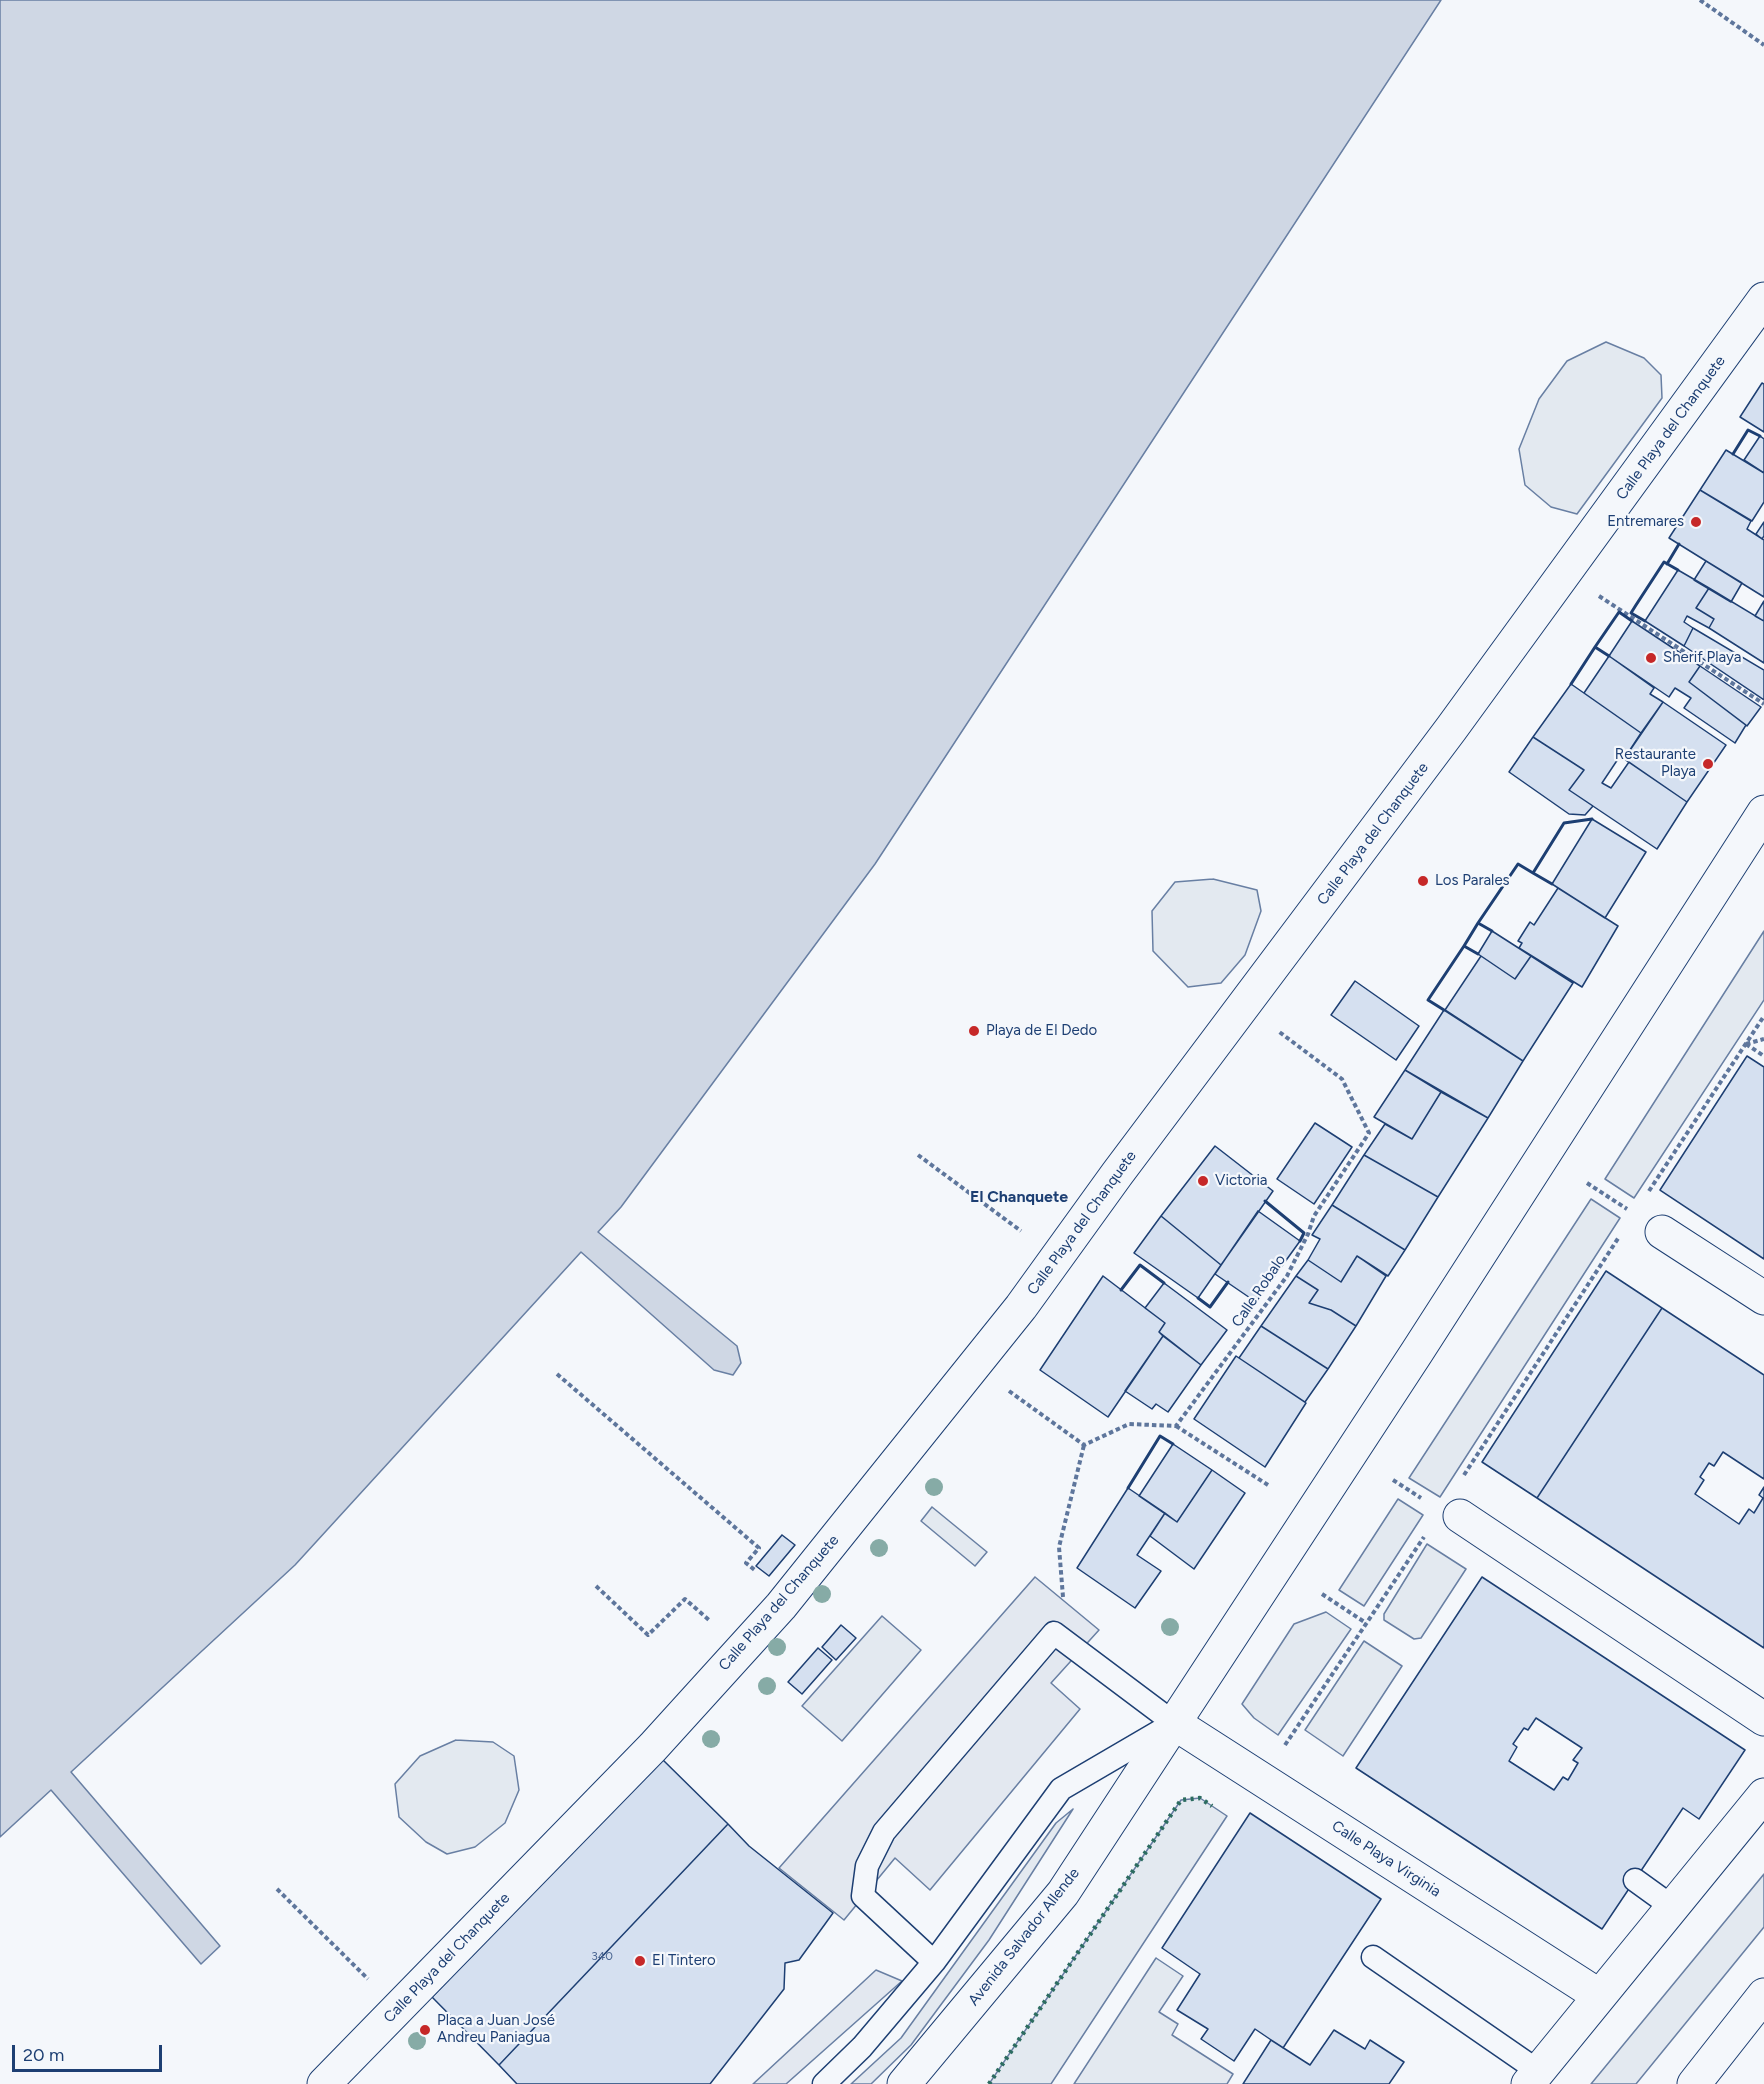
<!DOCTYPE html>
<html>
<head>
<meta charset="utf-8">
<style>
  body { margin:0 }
  #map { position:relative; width:1764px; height:2084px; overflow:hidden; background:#f4f7fb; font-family:Figtree,sans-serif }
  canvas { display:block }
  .scale { position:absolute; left:12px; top:2045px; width:150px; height:27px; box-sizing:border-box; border:3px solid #1d3f73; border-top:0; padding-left:8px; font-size:18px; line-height:21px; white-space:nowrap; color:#1d3f73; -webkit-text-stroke:4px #f4f7fb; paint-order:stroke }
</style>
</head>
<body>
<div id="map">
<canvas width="1764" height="2084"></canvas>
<div class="scale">20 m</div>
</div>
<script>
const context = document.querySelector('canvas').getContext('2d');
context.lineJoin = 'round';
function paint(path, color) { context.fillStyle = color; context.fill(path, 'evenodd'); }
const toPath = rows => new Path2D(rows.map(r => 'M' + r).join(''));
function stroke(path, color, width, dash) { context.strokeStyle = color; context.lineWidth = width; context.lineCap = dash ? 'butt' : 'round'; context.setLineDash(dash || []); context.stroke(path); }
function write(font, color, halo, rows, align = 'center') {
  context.font = font + ' Figtree,sans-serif'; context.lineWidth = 4.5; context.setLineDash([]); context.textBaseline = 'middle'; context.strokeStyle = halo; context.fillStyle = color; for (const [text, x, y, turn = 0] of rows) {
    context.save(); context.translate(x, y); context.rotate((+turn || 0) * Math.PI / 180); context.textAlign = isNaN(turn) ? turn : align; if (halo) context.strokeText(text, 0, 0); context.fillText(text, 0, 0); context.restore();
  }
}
const green = toPath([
  [1606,342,1644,358,1661,375,1662,398,1577,514,1551,507,1525,485,1519,449,1539,399,1567,361,1606,342],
  [1213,879,1257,890,1261,911,1245,955,1221,983,1188,987,1153,951,1152,911,1175,882,1213,879],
  [1764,931,1764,1000,1634,1198,1605,1179,1764,931],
  [1591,1199,1620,1218,1440,1497,1409,1478,1591,1199],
  [1398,1499,1423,1515,1364,1606,1339,1590,1398,1499],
  [932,1507,987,1552,975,1566,921,1521,932,1507],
  [1427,1544,1466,1569,1421,1638,1414,1639,1384,1620,1384,1614,1427,1544],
  [1326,1612,1351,1629,1278,1735,1254,1718,1242,1704,1294,1624,1326,1612],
  [882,1616,921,1650,842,1741,802,1706,882,1616],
  [1364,1641,1402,1666,1343,1756,1305,1730,1364,1641],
  [456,1740,493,1742,514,1756,519,1790,505,1823,475,1847,447,1854,426,1842,399,1817,395,1784,420,1756,456,1740],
  [1200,1798,1227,1816,1051,2084,989,2084,1181,1800,1200,1798],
  [1073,1809,989,1940,911,2045,871,2084,851,2084,901,2038,1056,1823,1073,1809],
  [1764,1874,1764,1927,1636,2084,1591,2084,1764,1874],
  [1156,1958,1183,1976,1159,2012,1178,2024,1172,2035,1233,2074,1227,2084,1074,2084,1156,1958]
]);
paint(green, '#e3e9f0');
stroke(green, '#687fa3', 1.5);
const parking = toPath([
  [1035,1577,1099,1630,1051,1683,1080,1709,930,1890,895,1858,844,1920,779,1868,1035,1577],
  [876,1970,902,1981,786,2084,753,2084,876,1970]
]);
paint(parking, '#e3e8f0');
stroke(parking, '#687fa3', 1.5);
const water = toPath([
  [0,0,1441,0,875,864,621,1207,598,1232,737,1346,741,1363,733,1375,714,1370,581,1252,295,1565,71,1772,220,1946,201,1964,51,1790,0,1837,0,0]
]);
paint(water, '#cfd7e4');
stroke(water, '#687fa3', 1.5);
const building = toPath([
  [1762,383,1764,384,1764,432,1740,417,1762,383],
  [1760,436,1764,439,1764,473,1744,460,1760,436],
  [1726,450,1764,473,1764,502,1752,521,1700,490,1726,450],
  [1700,490,1751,521,1747,529,1764,540,1764,597,1669,538,1700,490],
  [1764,522,1764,536,1762,539,1756,534,1764,522],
  [1706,561,1742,583,1731,602,1694,580,1706,561],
  [1678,570,1709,588,1696,608,1714,619,1709,628,1687,616,1684,622,1693,628,1684,646,1645,621,1678,570],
  [1709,588,1764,621,1764,663,1709,628,1714,619,1696,608,1709,588],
  [1764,601,1764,621,1755,616,1764,601],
  [1632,621,1700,666,1689,682,1746,725,1735,743,1684,708,1691,698,1675,688,1669,697,1609,656,1632,621],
  [1693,628,1764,670,1764,700,1684,646,1693,628],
  [1609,656,1654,688,1650,694,1663,702,1641,733,1584,693,1609,656],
  [1700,666,1761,707,1747,726,1689,682,1700,666],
  [1571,684,1641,733,1624,759,1620,756,1602,783,1611,788,1629,762,1687,802,1657,849,1569,790,1584,770,1533,737,1571,684],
  [1663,702,1726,745,1687,802,1624,759,1663,702],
  [1533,737,1584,770,1569,790,1593,806,1585,815,1569,814,1509,772,1533,737],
  [1592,819,1646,852,1605,918,1552,884,1592,819],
  [1558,888,1618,926,1582,987,1519,948,1522,943,1518,941,1530,922,1534,925,1558,888],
  [1492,931,1531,956,1515,979,1478,954,1492,931],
  [1481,956,1515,979,1531,956,1573,983,1523,1061,1445,1010,1481,956],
  [1355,981,1419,1026,1396,1060,1331,1015,1355,981],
  [1444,1010,1523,1061,1488,1118,1405,1070,1444,1010],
  [1747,1056,1764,1067,1764,1259,1660,1190,1747,1056],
  [1405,1070,1441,1092,1412,1139,1374,1117,1405,1070],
  [1441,1092,1488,1118,1438,1197,1364,1155,1385,1124,1412,1139,1441,1092],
  [1315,1123,1352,1147,1314,1204,1277,1179,1315,1123],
  [1215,1146,1273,1191,1221,1265,1161,1216,1215,1146],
  [1364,1155,1438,1197,1405,1250,1332,1205,1364,1155],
  [1332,1205,1405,1250,1388,1276,1357,1256,1341,1282,1308,1260,1320,1239,1312,1235,1332,1205],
  [1258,1211,1300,1241,1256,1302,1215,1274,1258,1211],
  [1161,1216,1221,1265,1198,1298,1134,1253,1161,1216],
  [1357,1256,1386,1276,1356,1326,1331,1310,1309,1303,1318,1290,1296,1276,1308,1260,1341,1282,1357,1256],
  [1606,1271,1662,1308,1537,1498,1482,1462,1606,1271],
  [1103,1276,1165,1323,1159,1332,1163,1336,1108,1417,1040,1370,1103,1276],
  [1296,1276,1318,1290,1309,1303,1331,1310,1356,1326,1328,1369,1261,1326,1296,1276],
  [1164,1283,1227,1330,1201,1365,1159,1332,1165,1323,1145,1308,1164,1283],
  [1662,1308,1764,1375,1764,1479,1723,1452,1714,1466,1709,1463,1700,1477,1704,1480,1695,1494,1739,1524,1749,1509,1754,1513,1763,1498,1759,1495,1764,1487,1764,1648,1537,1498,1662,1308],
  [1261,1326,1328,1369,1305,1402,1239,1358,1261,1326],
  [1163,1336,1201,1365,1168,1412,1156,1404,1152,1409,1125,1391,1163,1336],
  [1236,1356,1306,1403,1265,1467,1194,1419,1236,1356],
  [1173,1444,1212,1470,1177,1522,1139,1496,1173,1444],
  [1212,1470,1245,1493,1194,1569,1150,1536,1165,1513,1177,1522,1212,1470],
  [1128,1488,1165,1513,1137,1555,1161,1571,1135,1608,1077,1568,1128,1488],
  [782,1535,795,1545,769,1576,756,1566,782,1535],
  [1482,1577,1745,1750,1699,1819,1683,1808,1602,1929,1356,1768,1482,1577],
  [1536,1718,1582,1748,1573,1760,1578,1763,1568,1780,1563,1777,1554,1790,1509,1761,1517,1747,1513,1744,1524,1728,1528,1730,1536,1718],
  [841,1625,856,1638,836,1660,822,1647,841,1625],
  [818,1648,832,1660,802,1694,788,1682,818,1648],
  [662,1759,728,1824,499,2065,432,1997,662,1759],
  [1250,1813,1381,1899,1283,2048,1255,2029,1234,2061,1201,2039,1208,2029,1177,2010,1200,1974,1162,1948,1250,1813],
  [728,1824,749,1846,833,1913,799,1960,785,1963,784,1989,710,2084,517,2084,499,2065,728,1824],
  [1334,2030,1365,2049,1370,2040,1404,2062,1389,2084,1243,2084,1271,2040,1310,2065,1334,2030]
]);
paint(building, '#d5e0f0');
stroke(building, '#1d3f73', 1.5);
const lane = toPath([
  [1635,1880,1671,1906],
  [1373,1957,1538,2071],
  [824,2084,862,2047,934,1962,1061,1789,1174,1723,1054,1633,884,1832,867,1866,863,1896,934,1962]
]);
const street = toPath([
  [1662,1232,1764,1298],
  [1460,1516,1764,1719],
  [1174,1723,1598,1995],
  [324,2084,653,1747,781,1606,1021,1307,1117,1174,1451,729,1764,299],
  [1528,2084,1764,1795]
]);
const primary = toPath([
  [904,2084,1063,1893,1417,1352,1764,812],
  [1694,2084,1764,1995]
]);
stroke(lane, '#1d3f73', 25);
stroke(street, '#1d3f73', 35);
stroke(primary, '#1d3f73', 35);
stroke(toPath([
  [1700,0,1764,45],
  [1599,596,1764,704],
  [1746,1044,1764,1056],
  [1746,1044,1764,1039],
  [918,1155,1021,1231],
  [1587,1183,1627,1209],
  [1649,1191,1764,1016],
  [557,1374,759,1548,746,1563,756,1571],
  [1009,1391,1084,1445,1129,1424,1176,1426,1287,1276,1308,1234,1314,1216,1369,1133,1342,1079,1278,1031],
  [1176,1426,1268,1485],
  [1464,1475,1619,1237],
  [1393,1480,1421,1498],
  [596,1586,648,1635,685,1599,709,1620],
  [1322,1594,1366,1623],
  [1063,1597,1059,1547,1084,1445],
  [1285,1745,1424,1537],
  [277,1889,368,1979]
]), '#5e769c', 4, [4.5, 3]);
stroke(lane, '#f4f7fb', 22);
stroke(street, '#f4f7fb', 33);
stroke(primary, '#f4f7fb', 33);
stroke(toPath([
  [989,2084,1181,1800,1200,1798,1212,1806]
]), '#2c6c60', 4.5, [3, 4.5]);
stroke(toPath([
  [1733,454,1748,430,1760,436],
  [1667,564,1679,544],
  [1645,621,1631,613,1636,605,1664,562,1678,570],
  [1595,647,1619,612,1632,621],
  [1571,684,1595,647,1609,656],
  [1552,884,1533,873,1564,823,1592,819],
  [1492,931,1478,923,1518,864,1533,873],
  [1478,954,1464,946,1478,923],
  [1444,1010,1428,1000,1464,946],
  [1265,1201,1304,1233,1300,1241],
  [1121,1290,1140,1265,1164,1283],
  [1198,1298,1210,1307,1228,1282],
  [1128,1488,1160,1436,1173,1444]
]), '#1d3f73', 3);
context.fillStyle = '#86aba6';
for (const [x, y] of [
  [934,1487],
  [879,1548],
  [822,1594],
  [1170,1627],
  [777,1647],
  [767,1686],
  [711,1739],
  [417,2041]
]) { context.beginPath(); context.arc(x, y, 9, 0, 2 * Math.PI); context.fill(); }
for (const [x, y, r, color] of [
  [1696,522,6,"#c62828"],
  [1651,658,6,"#c62828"],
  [1708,764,6,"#c62828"],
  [1423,881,6,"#c62828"],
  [974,1031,6,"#c62828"],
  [1203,1181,6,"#c62828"],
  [640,1961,6,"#c62828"],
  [425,2030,6,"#c62828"]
]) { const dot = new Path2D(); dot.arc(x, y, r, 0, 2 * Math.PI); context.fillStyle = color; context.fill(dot); stroke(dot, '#f4f7fb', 2); }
write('12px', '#4b6792', null, [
  ["340",602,1956]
]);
write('15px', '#1d3f73', '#f4f7fb', [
  ["Calle Playa del Chanquete",1671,428,-54],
  ["Calle Playa del Chanquete",1373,834,-53],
  ["Calle Playa del Chanquete",1082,1223,-54],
  ["Calle Robalo",1259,1291,-56],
  ["Calle Playa del Chanquete",779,1603,-49],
  ["Calle Playa Virginia",1386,1859,33],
  ["Avenida Salvador Allende",1024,1937,-52],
  ["Calle Playa del Chanquete",447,1958,-46]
]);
write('15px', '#1d3f73', '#f4f7fb', [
  ["Entremares",1684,522,"right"],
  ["Sherif Playa",1663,658],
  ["Restaurante",1696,755,"right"],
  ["Playa",1696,772,"right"],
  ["Los Parales",1435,881],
  ["Playa de El Dedo",986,1031],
  ["Victoria",1215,1181],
  ["El Tintero",652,1961],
  ["Placa a Juan José",437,2021],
  ["Andreu Paniagua",437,2038]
], 'left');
write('bold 16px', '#1d3f73', '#f4f7fb', [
  ["El Chanquete",1019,1197]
]);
</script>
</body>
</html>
